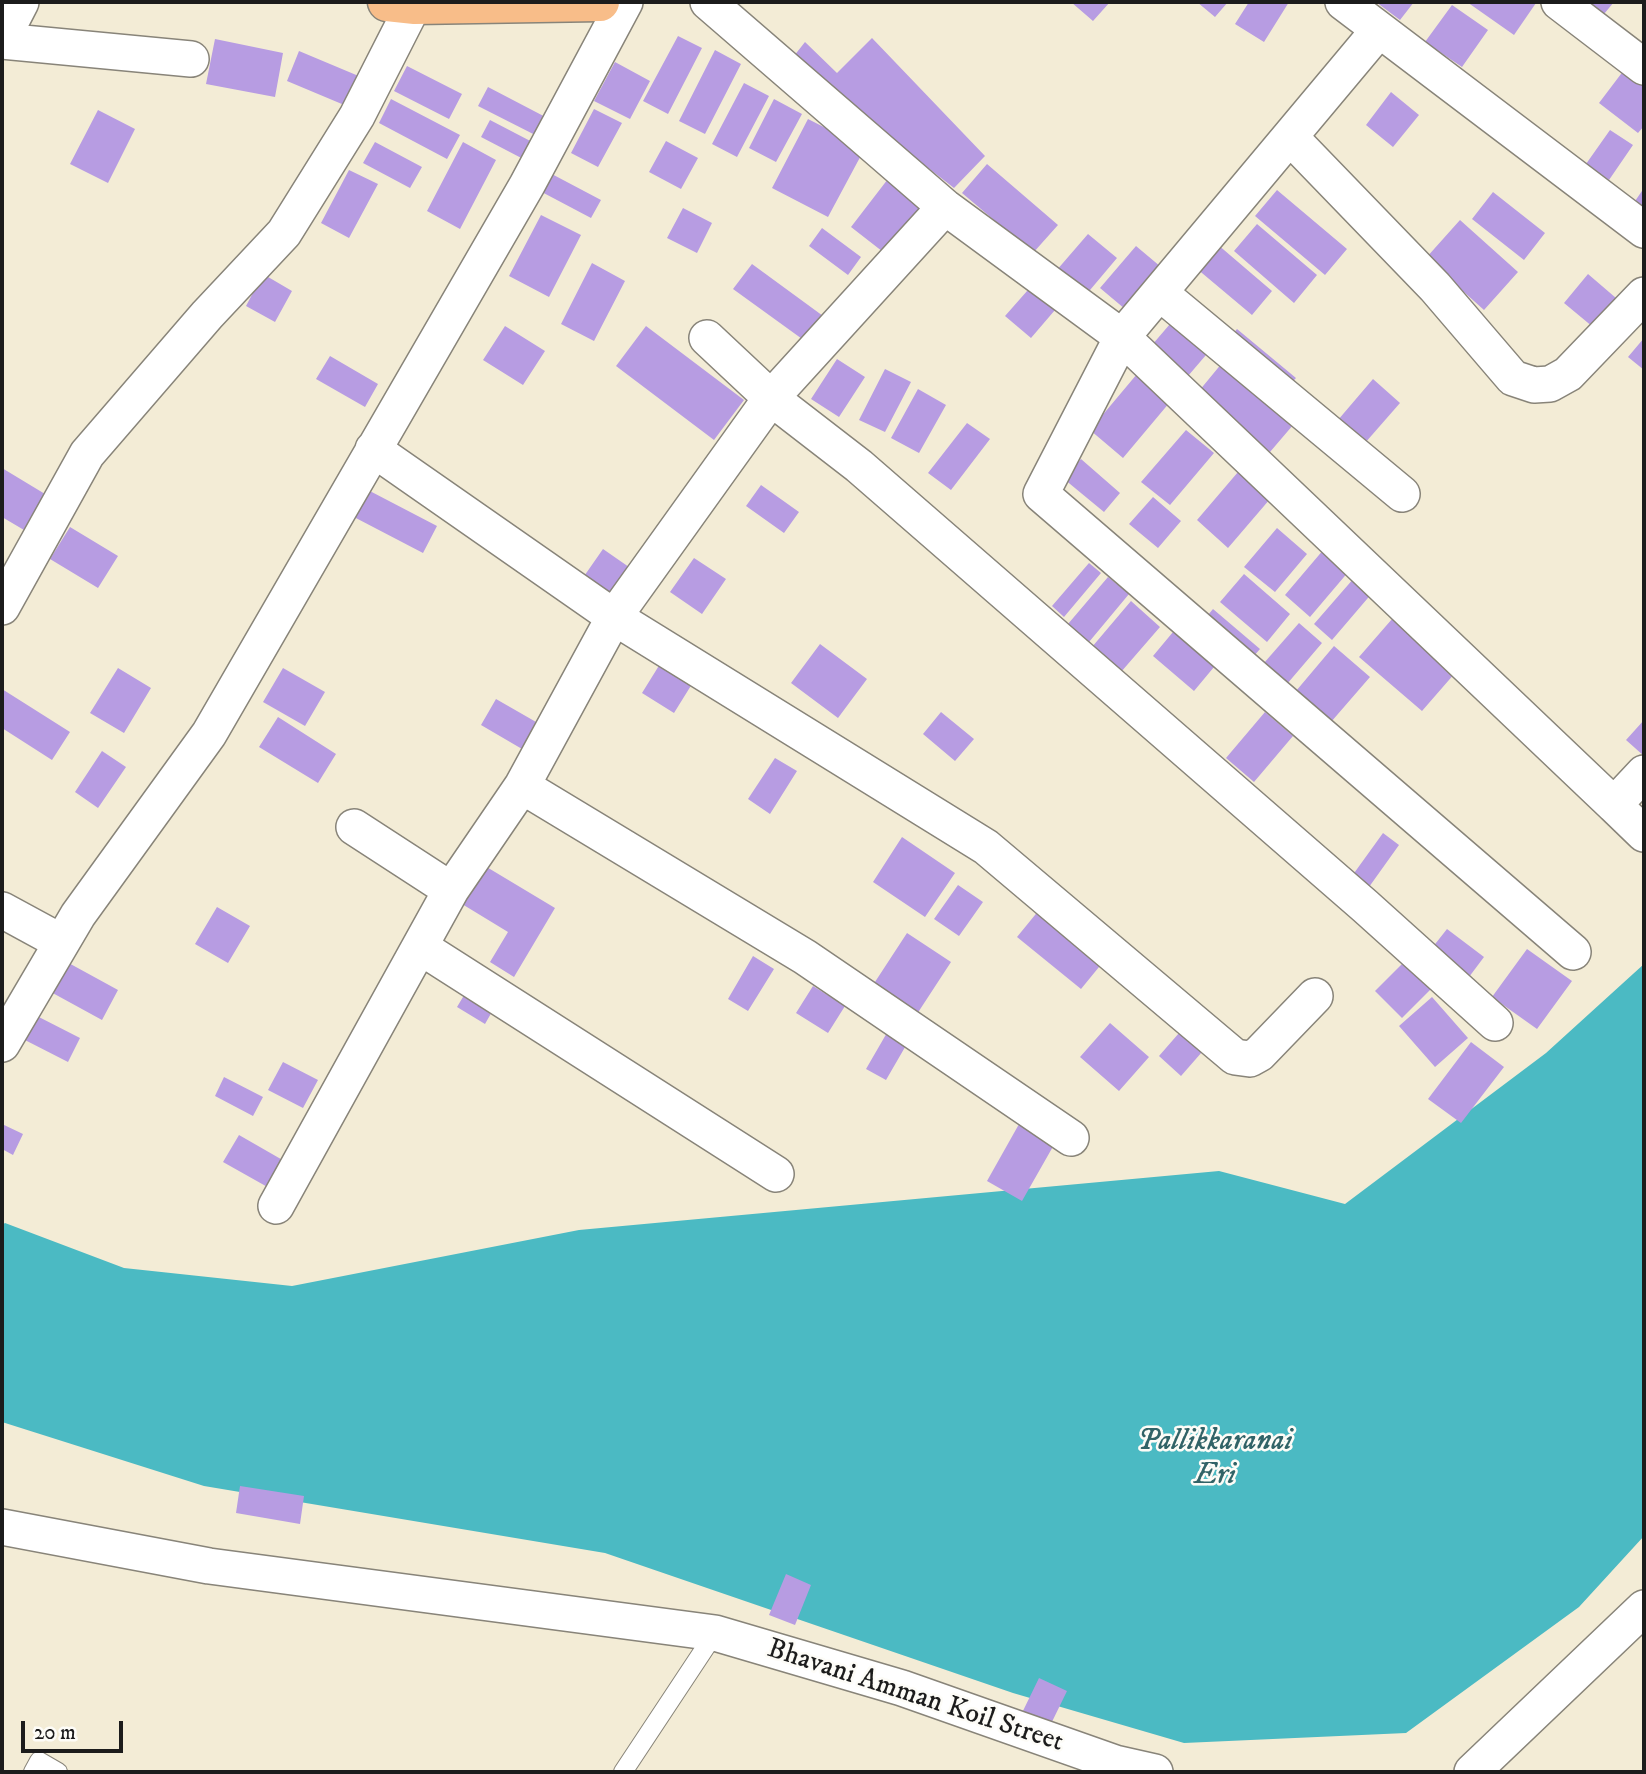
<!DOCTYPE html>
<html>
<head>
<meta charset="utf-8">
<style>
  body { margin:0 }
  #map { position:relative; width:1646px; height:1774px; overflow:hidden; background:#f3ecd6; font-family:"IM FELL DW Pica",serif }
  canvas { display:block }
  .frame { position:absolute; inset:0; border:4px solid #1c1c1c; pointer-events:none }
  .scale { position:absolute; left:21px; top:1721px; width:102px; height:32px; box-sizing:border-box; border:4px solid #1c1c1c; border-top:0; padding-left:9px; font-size:21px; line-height:24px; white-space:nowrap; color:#1c1c1c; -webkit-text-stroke:5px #fdfcf7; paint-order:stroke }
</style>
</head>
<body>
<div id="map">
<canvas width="1646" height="1774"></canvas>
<div class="frame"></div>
<div class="scale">20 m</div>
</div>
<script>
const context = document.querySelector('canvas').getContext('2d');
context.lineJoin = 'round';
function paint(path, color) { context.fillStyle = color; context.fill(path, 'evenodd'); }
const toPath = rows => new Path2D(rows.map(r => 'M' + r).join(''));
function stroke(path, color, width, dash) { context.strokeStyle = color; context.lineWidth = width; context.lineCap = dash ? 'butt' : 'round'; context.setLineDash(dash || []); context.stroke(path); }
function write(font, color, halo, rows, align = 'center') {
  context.font = font + ' "IM FELL DW Pica",serif'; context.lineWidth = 5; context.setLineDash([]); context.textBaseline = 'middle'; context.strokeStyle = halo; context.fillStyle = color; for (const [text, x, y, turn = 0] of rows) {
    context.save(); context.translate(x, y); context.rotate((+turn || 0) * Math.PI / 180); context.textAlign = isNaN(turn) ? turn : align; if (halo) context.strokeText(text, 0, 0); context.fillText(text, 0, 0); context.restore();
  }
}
paint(toPath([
  [1644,964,1644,1536,1579,1607,1406,1733,1184,1743,1013,1693,605,1553,204,1486,2,1422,2,1225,5,1223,124,1268,292,1286,579,1230,1219,1171,1345,1204,1546,1053]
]), '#4bbac3');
paint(toPath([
  [1071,2,1110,2,1093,21],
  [1197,2,1228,2,1215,17],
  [1249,2,1289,2,1264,42,1235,24],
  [1376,2,1414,2,1400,20],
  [1467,2,1534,2,1536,3,1514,35],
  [1588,2,1614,2,1604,14],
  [1452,5,1488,30,1462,67,1425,42],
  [678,36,702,48,668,114,643,101],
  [872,38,985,156,954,188,790,61,805,42,837,73],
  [215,39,283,53,275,97,206,84],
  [715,50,741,64,705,134,679,121],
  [299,51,361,77,349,107,287,81],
  [615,62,650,81,630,119,594,101],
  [407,66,462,94,449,119,394,91],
  [1624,70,1644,85,1644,126,1638,133,1599,103],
  [744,83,769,96,737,157,712,144],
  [488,87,555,122,545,140,478,106],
  [1391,92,1419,115,1393,147,1366,125],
  [391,99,460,135,447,159,379,123],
  [774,99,802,114,776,162,749,148],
  [594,109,622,123,598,167,571,153],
  [98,110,135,129,108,183,70,164],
  [808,119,865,148,828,217,772,188],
  [490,120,538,145,529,162,481,137],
  [1610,130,1633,145,1609,180,1586,164],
  [666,141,698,158,681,189,649,172],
  [375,142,422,167,410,188,363,163],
  [463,142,496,160,460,229,427,211],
  [987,164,1058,225,1033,253,962,193],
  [349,170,378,184,349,238,321,223],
  [548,172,601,200,591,218,538,190],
  [891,175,927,203,887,255,851,227],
  [1644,188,1644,213,1633,204],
  [1277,190,1347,249,1325,275,1255,216],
  [1493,192,1545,233,1524,260,1472,219],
  [683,208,712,223,697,253,667,238],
  [541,215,581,235,549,297,509,276],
  [1460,220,1518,272,1484,310,1426,258],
  [1257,224,1317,275,1294,303,1234,251],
  [822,228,861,257,848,275,809,246],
  [1088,234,1117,258,1085,296,1056,271],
  [1217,244,1272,291,1252,315,1196,268],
  [1136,246,1161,267,1125,309,1100,288],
  [592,263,625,281,594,341,561,324],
  [752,264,834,324,816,349,733,289],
  [263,274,292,291,275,322,246,306],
  [1588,274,1623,304,1599,332,1564,303],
  [1035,282,1061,303,1031,338,1005,316],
  [1176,317,1212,348,1188,376,1152,345],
  [505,326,545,351,523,385,483,360],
  [646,326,744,400,714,440,616,366],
  [1237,329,1296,378,1284,391,1226,342],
  [1644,338,1644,370,1628,357],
  [330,356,378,384,365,407,316,379],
  [1227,357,1299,418,1270,452,1199,391],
  [837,359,865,377,839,417,811,399],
  [885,369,911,382,885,432,859,420],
  [1137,374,1170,402,1123,458,1090,430],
  [1373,379,1400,403,1365,443,1338,420],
  [918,389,946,405,919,453,891,438],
  [967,423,990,439,951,490,928,473],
  [1186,430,1214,453,1170,505,1141,482],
  [1081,459,1120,493,1104,512,1064,479],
  [1244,465,1276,492,1228,548,1197,520],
  [2,468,45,494,24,530,2,517],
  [761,485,799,512,784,533,746,506],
  [366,489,437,526,423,553,352,516],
  [1153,497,1181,521,1158,548,1129,524],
  [70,527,118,556,98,588,50,559],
  [1277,528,1307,554,1275,592,1244,567],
  [1330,542,1355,564,1310,617,1285,595],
  [603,549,639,574,617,607,580,582],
  [694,558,726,579,702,614,670,592],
  [1089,563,1101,573,1064,617,1052,606],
  [1361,570,1379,585,1332,640,1314,624],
  [1244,574,1290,614,1267,642,1220,602],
  [1108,577,1129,594,1089,642,1068,624],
  [1131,601,1160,627,1121,672,1092,647],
  [1213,609,1260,649,1245,666,1198,627],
  [1399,611,1462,665,1422,711,1359,657],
  [1299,623,1322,643,1281,691,1257,671],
  [1173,632,1214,667,1194,691,1153,656],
  [820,644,867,679,838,718,791,683],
  [1334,646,1370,677,1331,722,1296,691],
  [660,664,692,684,674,713,642,693],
  [118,668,151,688,124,733,90,713],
  [283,668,325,692,305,726,263,702],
  [2,689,70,732,52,760,2,728],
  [496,699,550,730,534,756,481,725],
  [941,712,974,739,955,761,923,734],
  [1265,712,1293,736,1254,782,1226,758],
  [278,717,336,754,318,783,259,747],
  [1644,720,1644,756,1626,740],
  [102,751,126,767,98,808,75,792],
  [775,758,797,771,770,814,748,799],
  [1383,833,1399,845,1369,887,1352,876],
  [902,837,955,873,925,917,873,882],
  [485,866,555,908,514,977,490,962,508,932,462,904],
  [958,885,983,902,959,936,934,919],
  [1044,904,1108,956,1081,989,1017,937],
  [217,907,250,926,228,963,195,944],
  [1447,929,1484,957,1469,977,1432,948],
  [907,933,951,962,917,1014,873,985],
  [1527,949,1572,981,1537,1029,1492,997],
  [753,956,774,969,748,1011,728,999],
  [65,961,118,990,102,1020,49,991],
  [1405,961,1432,988,1402,1018,1375,991],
  [813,986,845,1006,828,1033,796,1013],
  [469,987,497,1003,485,1024,457,1007],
  [1432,997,1468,1038,1435,1067,1399,1026],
  [33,1014,80,1038,68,1062,21,1038],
  [1110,1023,1149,1057,1119,1091,1080,1057],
  [1186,1025,1209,1044,1181,1076,1159,1056],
  [888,1031,908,1042,886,1080,866,1069],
  [1471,1042,1504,1067,1461,1123,1428,1099],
  [283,1062,318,1080,303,1108,268,1090],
  [224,1077,263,1097,253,1116,215,1096],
  [1023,1117,1059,1136,1022,1201,987,1181],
  [2,1124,23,1134,13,1155,2,1149],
  [239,1135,286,1162,271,1189,223,1162],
  [240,1486,304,1496,300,1524,236,1513],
  [786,1574,811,1585,795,1625,769,1615],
  [1039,1678,1067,1691,1048,1730,1020,1717]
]), '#b79ce2');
const lane = toPath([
  [33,1772,39,1761,58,1772],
  [623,1772,715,1633]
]);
const street = toPath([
  [708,2,945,207,1122,337,1614,805,1644,773],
  [1343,2,1644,230],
  [1559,2,1644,67],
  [1379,30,1122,337,1041,494,1573,952],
  [2,39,21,2],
  [2,41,191,59],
  [1290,137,1435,287,1513,378,1534,385,1550,384,1568,374,1644,295],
  [1160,293,1402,494],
  [707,338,771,398,859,466,1365,906,1495,1023],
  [373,449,614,617,771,398,945,207],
  [2,607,87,454,207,315,284,233,357,116,415,2],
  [522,786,805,957,1071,1138],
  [1614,805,1644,834],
  [354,827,451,890],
  [2,910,61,942],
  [422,948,776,1174],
  [2,1044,78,915,209,734,527,185,625,2],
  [276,1206,451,890,522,786,614,617,986,847,1235,1057,1250,1059,1259,1054,1315,996],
  [2,1527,209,1566,715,1633,902,1688,1115,1763,1155,1772],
  [1472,1772,1644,1608]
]);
const primary = toPath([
  [387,2,415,5,600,2]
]);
stroke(lane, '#888479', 20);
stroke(street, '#888479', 38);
stroke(primary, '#888479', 41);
stroke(lane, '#fff', 18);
stroke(street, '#fff', 35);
stroke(primary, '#f8bd89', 38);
write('28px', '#1c1c1c', '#fdfcf7', [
  ["Bhavani Amman Koil Street",915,1697,18]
]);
write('italic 30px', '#316367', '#fdfcf7', [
  ["Pallikkaranai",1215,1443],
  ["Eri",1215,1477]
]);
</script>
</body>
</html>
